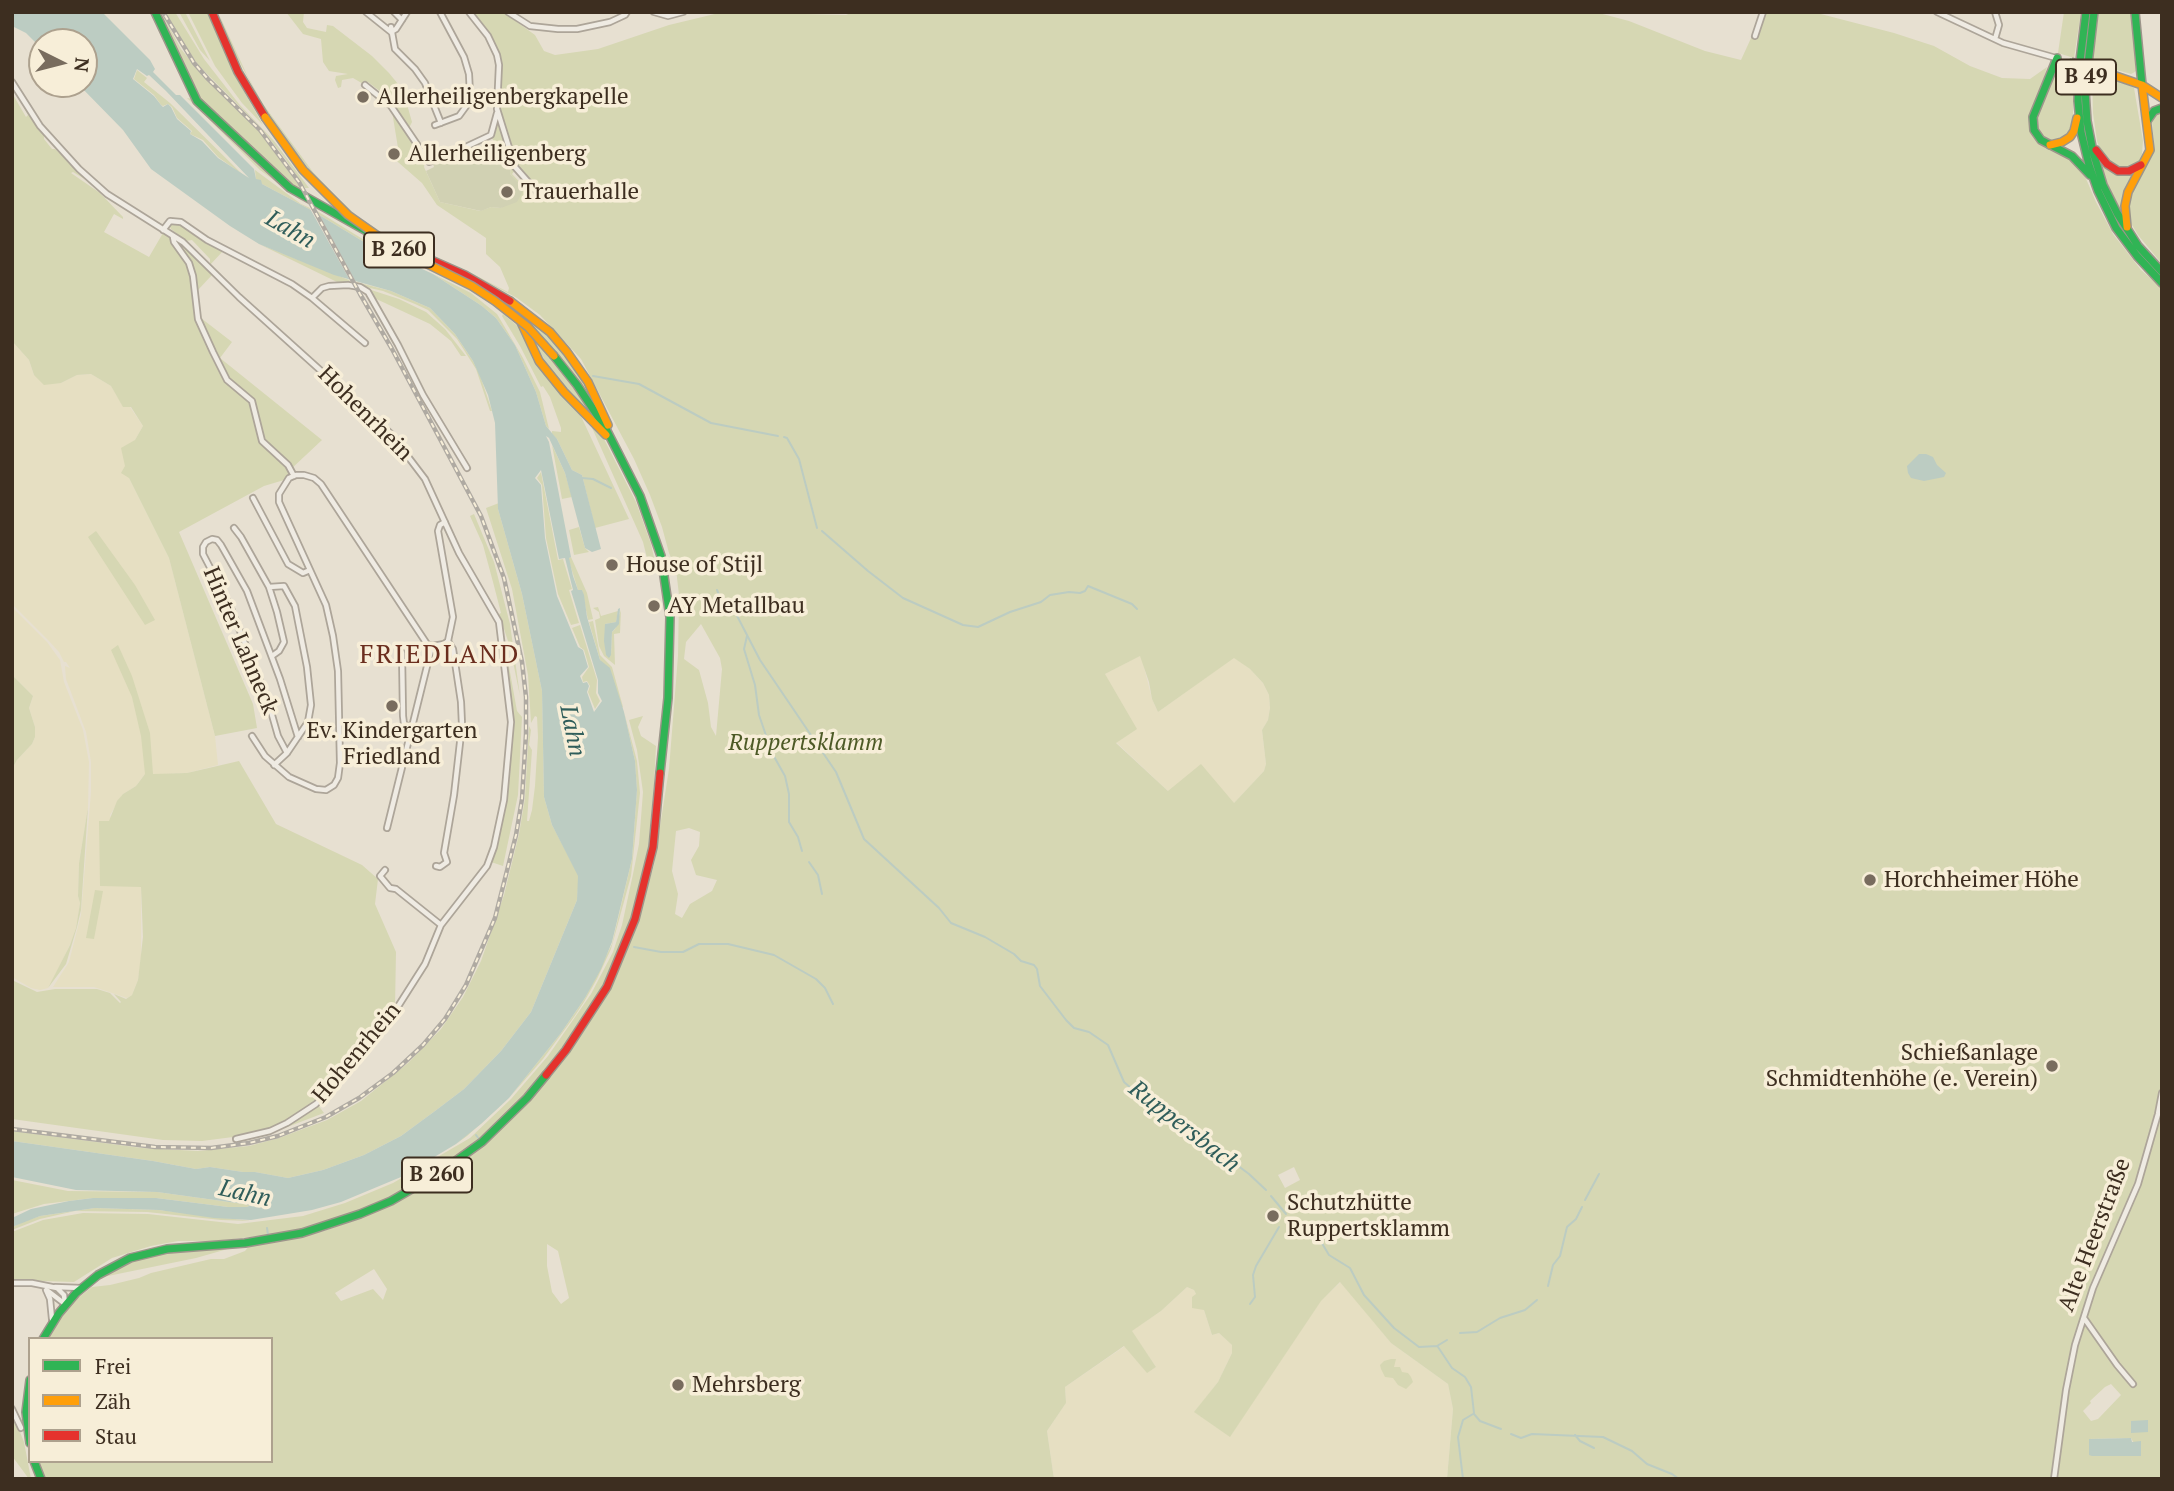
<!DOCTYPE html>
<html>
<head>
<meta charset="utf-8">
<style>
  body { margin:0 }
  #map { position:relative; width:2174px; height:1491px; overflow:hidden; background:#e7e0d1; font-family:"PT Serif",serif }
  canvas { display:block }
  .frame { position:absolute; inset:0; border:14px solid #3d2e20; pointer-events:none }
  .legend { position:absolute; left:28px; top:1337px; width:245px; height:126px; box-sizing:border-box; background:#f7eed8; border:2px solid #ada18e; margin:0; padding:9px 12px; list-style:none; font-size:21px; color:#3d2e20 }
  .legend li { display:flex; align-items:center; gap:14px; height:35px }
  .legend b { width:35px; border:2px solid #ada18e }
  .north { position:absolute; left:28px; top:28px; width:70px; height:70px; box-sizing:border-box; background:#f7eed8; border:2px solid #ada18e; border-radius:50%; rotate:96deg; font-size:19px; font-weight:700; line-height:28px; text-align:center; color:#3d2e20 }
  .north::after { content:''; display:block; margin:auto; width:24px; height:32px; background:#786c5e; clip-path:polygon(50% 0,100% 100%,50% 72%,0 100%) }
</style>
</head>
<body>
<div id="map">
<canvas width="2174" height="1491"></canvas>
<div class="frame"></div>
<ul class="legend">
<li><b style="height:9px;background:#30b455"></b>Frei</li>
<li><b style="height:9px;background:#ff9f0a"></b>Zäh</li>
<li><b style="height:9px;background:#e5322d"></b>Stau</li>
</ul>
<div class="north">N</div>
</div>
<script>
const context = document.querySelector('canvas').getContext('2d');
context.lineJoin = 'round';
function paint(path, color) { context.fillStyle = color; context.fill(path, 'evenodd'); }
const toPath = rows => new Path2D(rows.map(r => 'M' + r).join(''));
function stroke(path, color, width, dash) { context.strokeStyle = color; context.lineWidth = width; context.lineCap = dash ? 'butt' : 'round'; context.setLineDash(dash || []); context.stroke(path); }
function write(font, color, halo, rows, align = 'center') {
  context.font = font + ' "PT Serif",serif'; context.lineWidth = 7; context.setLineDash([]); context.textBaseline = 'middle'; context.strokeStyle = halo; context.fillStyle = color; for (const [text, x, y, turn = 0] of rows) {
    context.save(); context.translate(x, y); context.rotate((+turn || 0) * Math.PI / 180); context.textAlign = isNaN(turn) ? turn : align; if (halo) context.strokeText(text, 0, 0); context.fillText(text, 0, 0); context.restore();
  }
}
paint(toPath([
  [12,341,29,360,34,375,61,383,77,375,91,374,111,386,123,406,130,407,143,426,135,440,129,478,169,558,215,736,218,765,187,773,144,775,136,786,123,794,110,815,141,887,141,959,138,980,132,995,127,998,94,987,53,987,69,962,81,915,91,792,91,762,86,732,66,679,65,666,70,668,66,662,64,662,59,652,49,641,12,604],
  [12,607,47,642,60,660,64,682,83,730,89,762,88,807,79,863,78,896,80,903,76,928,72,940,54,978,48,988,40,990,31,988,12,977,12,769,17,760,32,744,35,737,35,727,29,708,33,696,12,675],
  [1141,655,1152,699,1158,712,1234,657,1250,669,1263,683,1269,695,1270,708,1268,720,1262,730,1266,764,1264,771,1234,803,1168,791,1116,742,1105,674],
  [1341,1282,1391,1343,1448,1384,1453,1409,1447,1479,1054,1479,1047,1431,1066,1403,1065,1387,1125,1346,1147,1372,1156,1367,1131,1331,1161,1311,1187,1287,1194,1290,1204,1310,1212,1335,1219,1333,1232,1345,1232,1353,1218,1382,1195,1412,1230,1436,1321,1300]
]), '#e6dfc2');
paint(toPath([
  [158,12,161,12,181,49,199,71,260,131,277,152,300,187,300,192,201,100],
  [165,12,175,12,204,59,239,104,274,141,309,188,305,188,286,160,261,128,199,66,182,43],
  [179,12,185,12,210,61,200,50],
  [188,12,207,12,238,81,263,125,242,103,215,66],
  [218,12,247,75,263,104,313,172,337,197,357,216,381,232,471,273,508,292,509,288,500,267,486,254,486,238,437,205,422,183,391,156,399,154,390,99,368,82,365,85,353,78,342,80,341,87,338,88,335,80,336,76,348,74,329,71,323,62,321,39,303,34,286,12,304,12,303,22,307,28,326,32,327,25,333,26,372,56,389,73,398,84,406,101,412,122,409,128,413,133,410,135,425,161,424,167,440,202,480,211,491,207,501,208,523,189,510,174,511,165,505,145,497,148,490,134,495,116,497,65,495,54,487,36,467,12,503,12,535,35,544,51,555,55,598,49,669,25,723,12,846,15,853,12,1595,12,1629,21,1705,51,1741,60,1763,12,1813,12,1894,33,1934,46,1970,66,2002,78,2030,79,2047,67,2030,127,2064,153,2084,174,2096,202,2113,234,2141,270,2162,288,2162,1479,2145,1479,2144,1477,2140,1479,1447,1479,1453,1409,1448,1384,1391,1343,1340,1282,1321,1301,1230,1437,1194,1412,1218,1382,1232,1353,1232,1345,1219,1333,1212,1335,1204,1310,1192,1308,1192,1297,1196,1294,1194,1290,1187,1287,1161,1311,1132,1331,1156,1367,1147,1373,1124,1346,1065,1387,1066,1403,1047,1431,1054,1479,44,1479,38,1461,271,1461,271,1339,47,1339,59,1319,74,1301,92,1287,110,1285,139,1278,151,1273,211,1259,224,1259,245,1251,250,1245,324,1231,349,1222,372,1213,436,1179,493,1137,544,1084,584,1031,613,980,635,929,654,865,669,769,678,656,679,595,676,569,669,553,662,527,650,495,634,459,581,359,540,315,517,298,468,272,379,233,339,202,314,176,268,115,232,48],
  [518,167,537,194,533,196,512,174],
  [701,624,720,658,722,669,716,736,711,727,708,703,699,670,684,659,686,642],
  [1140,656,1149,682,1152,699,1158,712,1234,658,1250,669,1263,683,1269,695,1270,708,1268,720,1262,730,1266,764,1264,771,1234,803,1201,764,1168,791,1116,743,1137,729,1105,674],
  [689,828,700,832,699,846,691,860,696,875,717,880,712,891,690,904,682,918,675,914,678,894,672,871,676,831],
  [1294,1167,1300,1180,1285,1188,1278,1175],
  [547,1244,558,1251,569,1298,561,1304,552,1292,547,1266],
  [374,1269,387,1289,383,1300,373,1289,341,1301,335,1293],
  [2111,1384,2121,1395,2098,1419,2091,1421,2083,1411,2091,1403,2090,1401,2105,1387],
  [2131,1438,2141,1456,2092,1456,2089,1439],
  [2064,12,2081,12,2074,58,2058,53],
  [2099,12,2131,12,2136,71,2133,73,2131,74,2092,63],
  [2068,66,2073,67,2073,121,2069,134,2052,142,2039,135,2036,122,2053,76,2061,67],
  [137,70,147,78,144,82,170,103,243,175,218,157,203,140,190,134,192,131,177,118,172,107,168,104,163,106,161,105,154,95,134,79],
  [2092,73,2123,82,2134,88,2143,141,2142,154,2141,159,2132,167,2120,168,2111,164,2101,152,2097,141,2093,113],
  [12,86,29,115,44,135,44,139,52,149,55,149,96,186,73,172,71,173,100,193,123,217,123,219,114,214,104,232,149,257,163,233,190,252,212,275,198,290,195,302,197,315,232,342,220,358,322,440,290,470,291,473,284,480,264,486,179,532,253,704,257,728,215,736,169,558,129,478,121,473,125,466,121,448,135,440,143,426,131,407,123,407,111,386,91,374,77,375,61,383,44,385,34,375,29,360,12,341,12,93,26,117,28,115],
  [187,98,193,99,289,190,306,204,260,170],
  [2162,110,2162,264,2138,235,2129,220,2128,213,2133,185,2152,155,2154,144,2152,121,2154,117],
  [2104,166,2136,171,2123,210,2120,211,2100,167],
  [255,170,301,204,317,211,361,238,413,265,364,242,311,210,262,184,256,180],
  [171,223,183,225,223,251,210,265,210,259,192,240,186,241,171,229,169,225],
  [259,244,349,280,351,283,337,282],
  [433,274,471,293,497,314,523,358,540,392,549,429,546,426,536,392,515,345,496,318,482,306],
  [356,282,391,291,430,308,455,334,473,361,480,375,492,411,490,411,476,369,457,339,428,310,415,304,383,291,357,285],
  [365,288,399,299,426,312,445,329,466,356,461,356,451,341,430,324,372,297],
  [516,308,555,341,587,385,599,413,557,353,520,316],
  [503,314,520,328,533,360,579,412,629,519,595,528,582,475,572,470,557,439,552,434,552,431,561,432,561,428,550,397,543,386,541,387,520,346,502,316],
  [532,339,554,361,599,424,555,377],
  [589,421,604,439,636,502,651,544,657,571,647,571,647,558,643,542],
  [552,445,565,473,572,497,562,499],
  [541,472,558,560,563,559,572,589,569,590,579,623,571,625,558,594,546,538,542,485,537,478],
  [499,503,498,509,522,594,542,691,544,797,552,825,579,876,577,900,531,1012,501,1051,464,1089,435,1111,401,1136,364,1155,323,1170,288,1178,255,1172,243,1172,210,1167,196,1169,153,1161,12,1141,12,1131,142,1148,198,1151,249,1146,279,1138,327,1120,361,1101,408,1063,441,1029,463,997,481,961,504,895,519,834,525,798,529,726,531,730,529,745,532,750,527,821,529,821,532,810,535,786,538,737,537,717,535,716,531,723,528,675,512,589,486,508],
  [474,514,494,562,510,624,520,696,510,647,499,614,501,613,493,582,483,545,470,516],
  [579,527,585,548,589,552,574,555,569,530],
  [96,531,135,585,155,620,145,625,88,537],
  [571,557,587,593,593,619,588,620,582,590,578,590,568,558],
  [598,607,601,616,618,611,616,622,605,624,606,655,611,655,612,632,615,629,621,610,620,633,614,634,615,665,604,656,599,646,595,620,600,618,599,612,593,608],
  [593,621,600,655,612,667,623,707,621,708,600,660,589,622],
  [580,625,597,680,596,693,600,701,595,709,588,692,590,686,587,681,583,682,582,677,589,667,584,650,580,647,572,628],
  [118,645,132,676,150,733,153,774,187,773,239,761,276,824,362,865,378,879,375,904,396,952,395,1007,359,1056,317,1101,280,1125,267,1130,233,1137,202,1141,163,1140,12,1119,12,980,37,992,55,989,97,989,110,993,120,1003,121,1002,114,994,126,999,132,995,138,980,143,937,141,887,100,886,99,821,109,821,117,801,123,794,136,786,145,774,141,736,132,697,111,650],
  [506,650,517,711,522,717,518,795,503,866,491,862,499,838,510,777,513,717],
  [12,675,33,696,29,708,35,727,35,737,32,744,17,760,12,769],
  [624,712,637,761,640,793,631,876,611,949,597,979,584,1002,574,1017,543,1059,509,1098,467,1136,456,1144,509,1098,561,1033,585,998,612,944,632,859,637,790,635,761],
  [643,716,638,727,641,736,656,746,654,785,648,847,633,915,604,985,591,1007,546,1072,502,1121,458,1157,410,1188,358,1212,307,1228,269,1235,215,1241,178,1241,151,1246,112,1258,74,1282,12,1280,12,1232,43,1220,83,1213,148,1214,238,1224,303,1216,345,1203,393,1183,470,1138,511,1099,548,1056,591,994,613,952,622,925,633,874,639,844,643,792,637,750,629,720],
  [88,807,81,910,77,927,66,964,48,988,70,945,76,928,80,903,78,896,79,863],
  [95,890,103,891,94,939,86,938],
  [318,1105,324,1113,274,1132,298,1119],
  [12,1180,68,1191,157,1192,251,1205,247,1207,228,1207,156,1198,93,1198,44,1204,12,1214],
  [95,1208,159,1210,251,1221,221,1220,147,1212,75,1211,40,1219,12,1230,12,1227,25,1221,40,1216],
  [228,1247,231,1248,196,1258,103,1277,136,1259,154,1254],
  [1391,1359,1396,1359,1394,1367,1400,1367,1402,1372,1408,1373,1411,1377,1413,1382,1406,1389,1398,1385,1393,1378,1385,1377,1381,1369,1380,1365,1384,1361],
  [12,1413,24,1442,31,1479,29,1479,12,1456]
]), '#d6d7b3');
paint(toPath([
  [475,145,477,148,485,145,488,152,505,145,511,166,510,174,524,189,517,202,501,208,491,207,481,211,440,202,426,171,434,167,433,164]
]), '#d1d1b3');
paint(toPath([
  [12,12,102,12,150,60,155,69,153,72,176,95,180,95,254,169,256,179,261,180,262,184,311,210,364,242,433,274,482,306,496,318,515,345,536,392,546,426,557,439,572,470,582,475,601,549,592,552,585,548,565,473,549,438,546,436,549,442,566,531,571,557,569,558,573,576,578,590,582,590,584,595,587,617,600,660,610,668,624,712,635,761,637,790,632,859,612,942,601,969,585,998,561,1033,509,1098,481,1124,456,1144,401,1177,341,1202,312,1210,251,1220,214,1218,159,1210,95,1208,40,1216,12,1227,12,1218,31,1209,69,1201,93,1198,156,1198,228,1207,247,1207,251,1205,157,1192,76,1190,12,1177,12,1141,153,1161,196,1169,210,1167,243,1172,255,1172,288,1178,323,1170,364,1155,401,1136,435,1111,464,1089,501,1051,531,1012,577,900,578,876,552,825,544,797,542,691,522,594,498,509,495,423,488,395,473,361,455,334,430,308,391,291,334,275,259,244,230,226,151,169,123,130,78,84,84,84,84,42,42,42,42,49,26,33,12,26],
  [137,69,147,76,149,75,166,91,249,178,218,158,202,141,190,134,191,131,177,119,171,107,168,104,163,107,161,105,154,96,133,79],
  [541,470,559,559,565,558,573,590,571,591,598,680,598,693,602,701,594,712,587,692,589,686,587,682,583,683,580,676,588,667,583,650,578,647,557,596,545,538,541,485,535,478],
  [1919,454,1926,454,1933,457,1937,465,1946,473,1944,477,1924,481,1911,478,1908,473,1907,466],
  [620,608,619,624,612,632,611,655,609,658,606,655,604,641,605,624,616,622,618,609],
  [1141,1091,1161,1101,1163,1110,1155,1114,1136,1099],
  [2148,1420,2148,1432,2131,1433,2131,1421],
  [2131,1438,2132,1442,2141,1441,2141,1456,2092,1456,2089,1455,2089,1439]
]), '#bcccc2');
paint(toPath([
  [308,205,316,209,358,286,352,284]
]), '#e7e0d1');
stroke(toPath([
  [593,376,639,384,711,423,778,436],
  [784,437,787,438,799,459,817,528],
  [582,478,593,479,611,488],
  [822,531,868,571,903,598,963,625,978,627,1010,612,1041,602,1050,595,1069,592,1080,593,1085,591,1088,586,1132,604,1137,609],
  [717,590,720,597,734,610,760,660,836,772,864,839,939,908,951,923,985,937,1014,954,1021,961,1034,965,1037,969,1040,986,1066,1020,1074,1028,1089,1032,1108,1045,1124,1082,1139,1095],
  [747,636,744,649,755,685,759,715,772,753,785,776,789,794,789,822,798,837,802,851],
  [809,862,818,875,822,894],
  [634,947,661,952,683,952,699,944,728,944,774,955,816,979,825,988,833,1004],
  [1162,1109,1249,1174,1266,1190],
  [476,1135,479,1139],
  [1271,1196,1286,1214],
  [1585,1200,1599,1174],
  [1294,1220,1318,1236],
  [267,1228,268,1235],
  [1320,1240,1329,1255,1350,1268,1364,1295,1394,1328,1419,1347,1437,1346,1447,1340],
  [1548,1286,1553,1265,1560,1256,1567,1227,1576,1219,1582,1207],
  [1250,1304,1255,1297,1253,1275,1256,1266,1279,1227],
  [1460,1333,1477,1332,1500,1318,1525,1310,1537,1300],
  [1438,1347,1452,1368,1465,1377,1471,1387,1474,1413],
  [1474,1414,1480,1421,1501,1429],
  [1511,1434,1521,1438,1532,1434,1603,1437,1632,1451,1647,1464,1672,1474,1679,1479],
  [1575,1435,1580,1441,1594,1448],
  [1463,1479,1458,1437,1463,1420,1473,1414]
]), '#bcccc2', 2);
const street = toPath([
  [366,12,391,32],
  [394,12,402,20],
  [469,12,488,36,497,55,499,65,497,109,515,167,538,193],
  [508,12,530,26,558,29,577,29,610,22,625,15,627,12],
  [654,12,668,16,683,12],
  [1937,12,2003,43,2056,58],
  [391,27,395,49,415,69,425,83,441,123],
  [391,32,396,29,407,12],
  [1755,36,1763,12],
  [1995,39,1999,25,1995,12],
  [12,82,40,126,79,169,107,194,183,242,239,297,390,433,425,479,459,553,499,622,511,722,504,800,494,847,487,866,441,925,425,964,397,1008,360,1057,335,1085,316,1104,287,1123,270,1131,236,1139],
  [365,85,391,106,429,162,442,158,491,135,497,113],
  [435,125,459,116,467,105,470,94,469,74,464,57,440,12],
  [163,230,170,221,181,222,207,240,292,284,312,298,322,288,329,286,348,285,360,287,368,292,398,345,423,395,467,468],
  [173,237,174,242,189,263,193,276,198,319,213,352,227,380,252,401,262,441,288,465,294,476],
  [312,298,365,343],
  [253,498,288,564,303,573,310,570],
  [234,528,241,537,269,587,277,612,284,642,279,651,272,656],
  [269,587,284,586,295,606,307,667,311,705,308,722,287,753,274,765],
  [402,653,403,716,404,724,412,728],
  [252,736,265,756,289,777,316,789,326,790,334,785,338,778,340,763,338,671,333,636,326,605,279,502,279,494,289,478,296,475,304,475,314,478,321,484,427,644,432,646,444,644,448,641,453,617,438,531,440,525,445,522],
  [287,753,278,736,268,701,230,606,203,554,203,547,206,542,212,539,217,540,221,545,247,591,280,679,298,737],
  [387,828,432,646],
  [436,866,440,867,447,862,444,853,454,795,462,725,461,702,453,649,448,641],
  [385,870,380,876,390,888,396,889,441,925],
  [12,1283,32,1283,57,1288,64,1295,65,1304],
  [55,1287,82,1288],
  [46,1290,50,1299,52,1319],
  [48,1291,65,1304],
  [2084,1318,2117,1365,2133,1384],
  [12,1409,21,1428],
  [2054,1479,2066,1390,2075,1345,2093,1288,2138,1184,2158,1114,2162,1093]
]);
const fast = toPath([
  [155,12,197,101,290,188,368,232],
  [2086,12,2079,69,2078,101,2081,132,2089,165,2098,191,2116,228,2137,256,2162,283],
  [2094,12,2085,90,2087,121,2093,152,2103,185,2117,213,2138,246,2162,272],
  [2135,12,2142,85],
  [2057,58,2033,117,2034,130,2041,140,2072,156,2090,175],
  [2147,121,2154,111,2162,108],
  [554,356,577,385,605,427,640,496,661,556,670,617,668,698,660,773],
  [43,1339,59,1313,76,1293,98,1275,130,1258,167,1249,245,1243,302,1233,360,1214,391,1201,436,1175,482,1142,527,1098,546,1075],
  [30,1380,26,1412,30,1443],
  [34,1461,41,1479]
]);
const slow = toPath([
  [2095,69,2142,85,2162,98],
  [2050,145,2062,142,2070,137,2074,131,2077,118],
  [2127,227,2125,206,2128,192,2150,150,2142,85],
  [510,301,550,332,567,352,588,382,608,425],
  [520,320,539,361,564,392,606,435]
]);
const jam = toPath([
  [212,12,238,72,265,117],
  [2096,150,2107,164,2118,171,2129,171,2141,165],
  [395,244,465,275,510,301],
  [546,1075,566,1050,607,987,635,919,653,847,660,773]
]);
stroke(street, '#ada599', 8);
stroke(fast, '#9c958a', 10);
stroke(slow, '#9c958a', 10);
stroke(jam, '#9c958a', 10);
stroke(street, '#efebe3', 4.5);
stroke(fast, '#30b455', 7);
stroke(slow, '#ff9f0a', 7);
stroke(jam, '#e5322d', 7);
const rail = toPath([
  [12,1129,155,1147,211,1148,249,1143,278,1136,326,1117,359,1098,393,1073,423,1045,445,1019,466,985,495,918,516,835,522,799,526,734,526,697,522,662,504,578,481,516,392,349,360,294,299,182,260,130,208,79,194,63,163,12]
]);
stroke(rail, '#afaaa2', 4.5);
stroke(rail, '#f7eed8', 2, [5]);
const fastBridge = toPath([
  [2071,62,2095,69]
]);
const slowBridge = toPath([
  [265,117,303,170,348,215,395,248,472,286,495,301,528,327,554,356]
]);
stroke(fastBridge, '#9c958a', 10, []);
stroke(slowBridge, '#9c958a', 10, []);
stroke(fastBridge, '#30b455', 7);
stroke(slowBridge, '#ff9f0a', 7);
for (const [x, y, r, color] of [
  [363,97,7,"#786c5e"],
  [394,154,7,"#786c5e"],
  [507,192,7,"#786c5e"],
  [612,565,7,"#786c5e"],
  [654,606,7,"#786c5e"],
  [392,706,7,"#786c5e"],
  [1870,880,7,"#786c5e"],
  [2052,1066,7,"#786c5e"],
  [1273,1216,7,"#786c5e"],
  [678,1385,7,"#786c5e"]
]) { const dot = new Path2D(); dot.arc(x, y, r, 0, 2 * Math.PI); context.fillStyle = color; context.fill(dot); stroke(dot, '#f7eed8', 2.5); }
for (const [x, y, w] of [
  [2086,77,60],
  [399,250,70],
  [437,1175,70]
]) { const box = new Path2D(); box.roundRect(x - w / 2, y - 17.5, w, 35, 5); context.fillStyle = '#f7eed8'; context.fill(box); stroke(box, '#3d2e20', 2); }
write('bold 21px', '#3d2e20', null, [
  ["B 49",2086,77],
  ["B 260",399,250],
  ["B 260",437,1175]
]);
write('23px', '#3d2e20', '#f7eed8', [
  ["Allerheiligenbergkapelle",377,97],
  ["Allerheiligenberg",408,154],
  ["Trauerhalle",521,192],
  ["House of Stijl",626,565],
  ["AY Metallbau",668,606],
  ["Ev. Kindergarten",392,731,"center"],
  ["Friedland",392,757,"center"],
  ["Horchheimer Höhe",1884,880],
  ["Schießanlage",2038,1053,"right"],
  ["Schmidtenhöhe (e. Verein)",2038,1079,"right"],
  ["Schutzhütte",1287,1203],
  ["Ruppertsklamm",1287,1229],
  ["Mehrsberg",692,1385]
], 'left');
write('23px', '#3d2e20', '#f7eed8', [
  ["Hohenrhein",365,414,45],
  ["Hinter Lahneck",240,641,67],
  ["Hohenrhein",357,1053,-50],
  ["Alte Heerstraße",2095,1235,-69]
]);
write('italic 23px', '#4d5a26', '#f7eed8', [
  ["Ruppertsklamm",806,743]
]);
write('italic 24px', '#2f5d5a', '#f7eed8', [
  ["Lahn",290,230,30],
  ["Lahn",572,731,79],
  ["Ruppersbach",1184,1127,38],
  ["Lahn",245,1194,13]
]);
context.letterSpacing = '2px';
write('26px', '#6b2e1e', '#f7eed8', [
  ["FRIEDLAND",440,656]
]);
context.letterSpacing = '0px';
</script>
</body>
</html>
